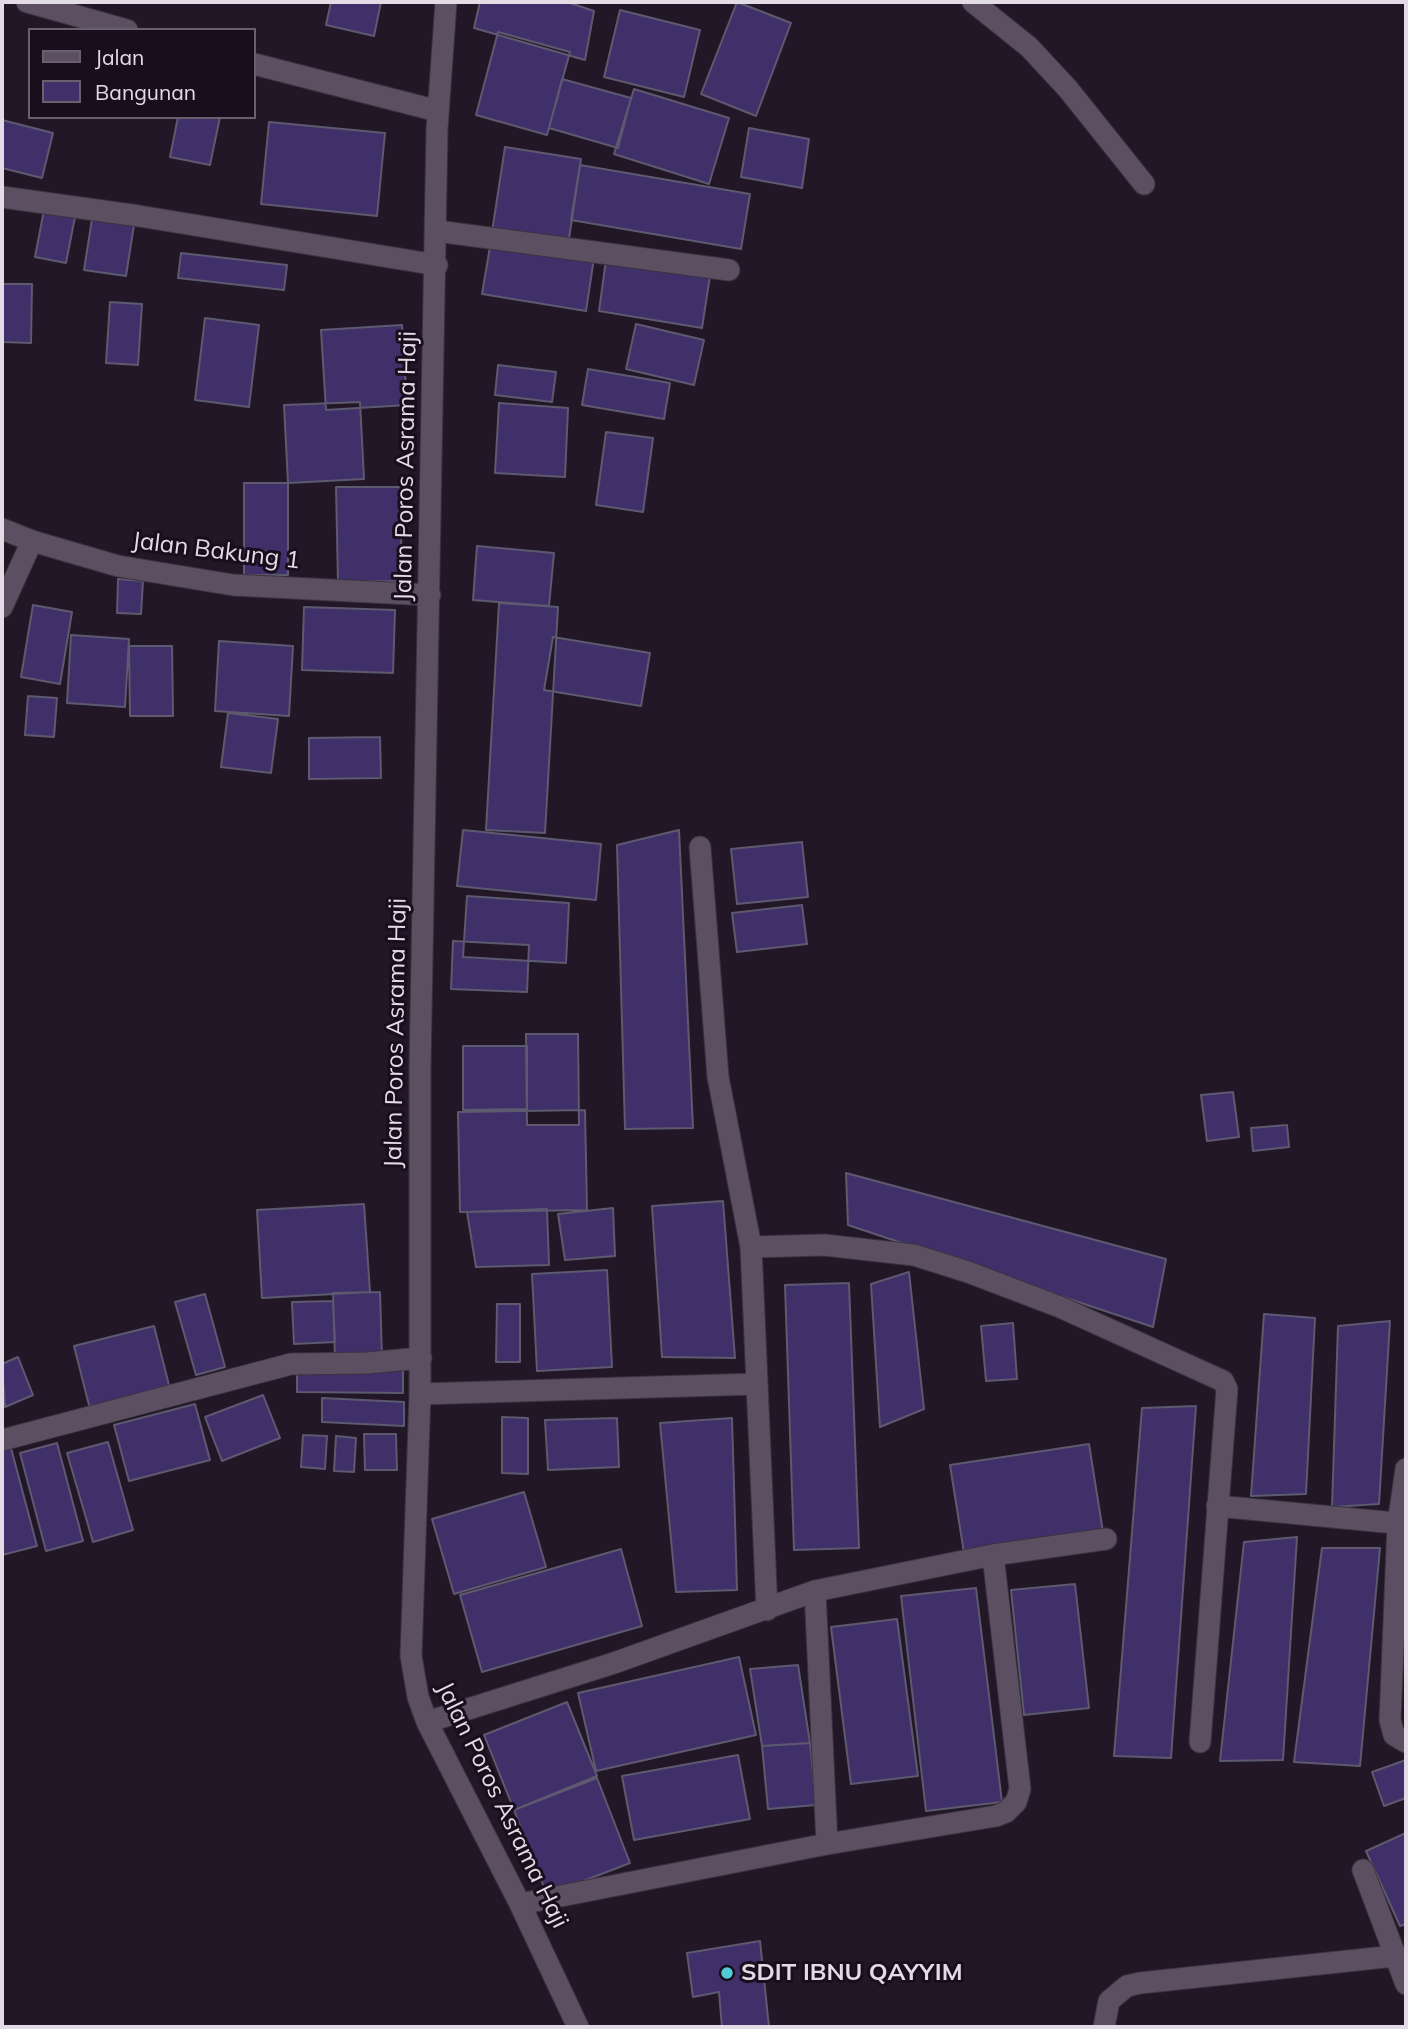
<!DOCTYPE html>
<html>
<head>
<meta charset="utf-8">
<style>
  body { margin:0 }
  #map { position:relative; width:1408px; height:2029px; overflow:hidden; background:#221727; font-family:Mulish,sans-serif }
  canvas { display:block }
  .frame { position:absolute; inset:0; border:4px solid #e3dce7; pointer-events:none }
  .legend { position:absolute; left:28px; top:28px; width:228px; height:91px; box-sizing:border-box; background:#180e1d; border:2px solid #69606e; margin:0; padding:9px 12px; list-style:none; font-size:21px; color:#e3dce7 }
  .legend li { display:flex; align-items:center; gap:14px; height:35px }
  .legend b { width:35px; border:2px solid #69606e }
</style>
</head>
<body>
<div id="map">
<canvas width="1408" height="2029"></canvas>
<div class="frame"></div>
<ul class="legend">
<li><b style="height:9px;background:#5c4f62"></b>Jalan</li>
<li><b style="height:19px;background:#3f306a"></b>Bangunan</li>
</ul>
</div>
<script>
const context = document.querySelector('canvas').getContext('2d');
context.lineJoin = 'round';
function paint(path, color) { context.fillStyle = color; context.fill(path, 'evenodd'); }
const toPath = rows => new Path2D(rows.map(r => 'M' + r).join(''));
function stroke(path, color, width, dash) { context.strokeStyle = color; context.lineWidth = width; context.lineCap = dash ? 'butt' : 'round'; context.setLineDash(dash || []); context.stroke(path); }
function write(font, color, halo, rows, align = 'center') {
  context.font = font + ' Mulish,sans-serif'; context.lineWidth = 6; context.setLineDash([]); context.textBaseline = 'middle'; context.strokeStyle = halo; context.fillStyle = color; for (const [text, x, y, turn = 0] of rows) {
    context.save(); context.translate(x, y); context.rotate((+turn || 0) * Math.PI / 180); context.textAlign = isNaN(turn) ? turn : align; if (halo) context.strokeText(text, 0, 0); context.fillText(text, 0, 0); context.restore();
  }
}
const building = toPath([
  [331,2,381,2,374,36,326,25,331,2],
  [480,2,567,2,594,11,585,60,474,28,480,2],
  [737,2,791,23,756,116,701,94,737,2],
  [620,10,700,30,684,97,604,77,620,10],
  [498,32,570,52,547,135,476,115,498,32],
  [562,79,631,98,618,148,549,128,562,79],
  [634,89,729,118,709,184,614,154,634,89],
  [178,117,220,117,210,165,170,157,178,117],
  [2,120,53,133,42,178,2,168,2,120],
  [269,122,385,133,377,216,261,204,269,122],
  [749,128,809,139,802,188,741,177,749,128],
  [505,147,581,159,568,245,492,232,505,147],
  [580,165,750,194,741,249,571,220,580,165],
  [44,210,75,217,66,263,35,257,44,210],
  [92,219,134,225,126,276,84,270,92,219],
  [491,241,594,258,586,311,482,294,491,241],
  [181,253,287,265,284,290,178,278,181,253],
  [606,260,710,276,702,328,599,311,606,260],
  [2,284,32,284,31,343,2,342,2,284],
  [110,302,142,304,138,365,106,363,110,302],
  [205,318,259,325,249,407,195,400,205,318],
  [636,324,704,340,694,385,626,369,636,324],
  [402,325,407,405,326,410,321,330,402,325],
  [498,365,556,372,552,402,495,395,498,365],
  [588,369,670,383,664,419,582,405,588,369],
  [360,402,364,479,288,483,284,405,360,402],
  [499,403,568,408,565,477,495,473,499,403],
  [606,432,653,438,643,512,596,505,606,432],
  [244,483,288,483,288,575,244,575,244,483],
  [336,487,400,487,402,581,338,582,336,487],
  [477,546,554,553,549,606,473,600,477,546],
  [118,579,143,581,141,614,117,613,118,579],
  [499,603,558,607,545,833,486,830,499,603],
  [33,605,72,612,60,684,21,677,33,605],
  [304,607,395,610,393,673,302,670,304,607],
  [71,635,129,639,125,707,67,703,71,635],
  [553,637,650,653,641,706,544,690,553,637],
  [219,641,293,646,289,716,215,711,219,641],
  [129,646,172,646,173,716,130,716,129,646],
  [28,696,57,698,54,737,25,735,28,696],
  [228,713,278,719,271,773,221,767,228,713],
  [380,737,381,778,309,779,309,738,380,737],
  [463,830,601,844,596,900,457,886,463,830],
  [679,830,693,1128,625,1129,617,845,679,830],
  [802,842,808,897,737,904,731,849,802,842],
  [467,896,569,903,566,963,463,957,467,896],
  [802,905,807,944,737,952,732,913,802,905],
  [453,941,529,945,527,992,451,989,453,941],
  [526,1034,578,1034,579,1125,527,1125,526,1034],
  [463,1046,527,1046,527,1109,463,1110,463,1046],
  [1233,1092,1239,1137,1207,1141,1201,1095,1233,1092],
  [585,1110,587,1210,460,1212,458,1112,585,1110],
  [1287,1125,1289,1147,1253,1151,1251,1128,1287,1125],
  [846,1173,1166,1259,1153,1327,848,1225,846,1173],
  [723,1201,735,1358,662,1357,652,1206,723,1201],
  [364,1204,370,1292,262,1298,257,1210,364,1204],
  [613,1208,615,1256,565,1260,558,1214,613,1208],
  [547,1209,549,1265,476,1267,467,1212,547,1209],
  [607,1270,612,1367,537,1371,532,1274,607,1270],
  [909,1272,924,1409,880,1427,871,1284,909,1272],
  [849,1283,859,1548,794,1550,785,1285,849,1283],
  [380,1292,382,1358,335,1360,333,1293,380,1292],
  [205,1294,225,1367,196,1375,175,1302,205,1294],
  [333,1301,335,1342,294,1344,292,1302,333,1301],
  [497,1304,520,1304,520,1362,496,1362,497,1304],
  [1264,1314,1315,1318,1306,1494,1251,1496,1264,1314],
  [1390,1321,1379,1504,1332,1507,1338,1326,1390,1321],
  [1013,1323,1017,1379,986,1381,981,1326,1013,1323],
  [154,1326,171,1393,91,1413,74,1346,154,1326],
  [18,1357,33,1395,5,1407,2,1364,18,1357],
  [297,1369,403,1370,403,1393,297,1392,297,1369],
  [263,1395,280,1438,222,1461,205,1417,263,1395],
  [322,1398,404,1402,404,1426,322,1422,322,1398],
  [195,1404,210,1460,129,1481,114,1425,195,1404],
  [1196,1406,1171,1758,1114,1756,1142,1408,1196,1406],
  [502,1417,528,1418,528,1474,502,1473,502,1417],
  [617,1418,619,1467,548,1470,545,1420,617,1418],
  [732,1418,737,1590,676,1592,660,1423,732,1418],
  [364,1434,396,1434,397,1470,365,1470,364,1434],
  [303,1435,327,1436,325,1469,301,1467,303,1435],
  [336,1436,356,1438,354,1472,334,1471,336,1436],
  [108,1442,133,1530,93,1542,67,1453,108,1442],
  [57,1443,83,1541,46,1551,20,1453,57,1443],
  [1089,1444,1103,1532,964,1553,950,1465,1089,1444],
  [11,1448,37,1546,2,1555,2,1450,11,1448],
  [524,1492,546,1567,454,1594,432,1519,524,1492],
  [1297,1537,1283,1760,1220,1761,1244,1542,1297,1537],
  [1322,1548,1380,1548,1360,1766,1294,1762,1322,1548],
  [621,1549,642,1626,482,1672,460,1595,621,1549],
  [1075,1584,1089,1708,1024,1715,1011,1590,1075,1584],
  [976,1588,1002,1802,926,1811,901,1596,976,1588],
  [897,1619,918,1776,851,1784,831,1627,897,1619],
  [739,1657,756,1735,596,1771,578,1693,739,1657],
  [798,1665,810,1743,762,1746,750,1669,798,1665],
  [567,1702,597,1776,514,1810,484,1735,567,1702],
  [810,1743,816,1805,768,1809,762,1746,810,1743],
  [738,1755,750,1819,634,1840,622,1776,738,1755],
  [1406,1760,1406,1798,1384,1806,1372,1772,1406,1760],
  [597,1778,630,1863,547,1895,514,1810,597,1778],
  [1406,1833,1406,1924,1400,1926,1366,1851,1406,1833],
  [760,1941,769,2027,722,2027,719,1992,693,1997,687,1953,760,1941]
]);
paint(building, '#3f306a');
stroke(building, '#5d5a6f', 2);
const minor = toPath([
  [27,2,127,30],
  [446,2,437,129,420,1067,420,1394,411,1656,418,1697,427,1722,520,1904,578,2027],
  [973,2,1029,47,1068,89,1144,184],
  [254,64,438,111],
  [2,197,139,216,437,265],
  [437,231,729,270],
  [2,529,32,541,118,566,233,585,430,595],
  [2,607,32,541],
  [700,847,718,1077,751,1247,767,1610],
  [751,1247,824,1245,914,1255,968,1272,1060,1307,1223,1381,1227,1389,1200,1742],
  [420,1394,755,1384],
  [2,1440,291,1364,367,1363,421,1358],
  [1406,1469,1398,1524,1390,1720,1394,1735,1406,1742],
  [1217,1506,1406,1524],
  [993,1555,1106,1539],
  [815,1591,827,1844],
  [427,1722,614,1663,815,1591,993,1555,1020,1789,1016,1802,1006,1812,996,1816,827,1844,520,1904],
  [1363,1870,1406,1984],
  [1104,2027,1109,2001,1127,1986,1140,1983,1395,1956]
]);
stroke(minor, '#3b333f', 23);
stroke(minor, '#5c4f62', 21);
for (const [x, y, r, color] of [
  [727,1973,7,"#52ccd5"]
]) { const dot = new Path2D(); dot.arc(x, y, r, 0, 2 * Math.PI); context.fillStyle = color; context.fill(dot); stroke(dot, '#180e1d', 2.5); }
write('24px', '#e3dce7', '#180e1d', [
  ["Jalan Poros Asrama Haji",406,466,-89],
  ["Jalan Bakung 1",216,551,7],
  ["Jalan Poros Asrama Haji",396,1033,-89],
  ["Jalan Poros Asrama Haji",502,1805,64]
]);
write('bold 24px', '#e3dce7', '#180e1d', [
  ["SDIT IBNU QAYYIM",741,1973]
], 'left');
</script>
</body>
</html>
